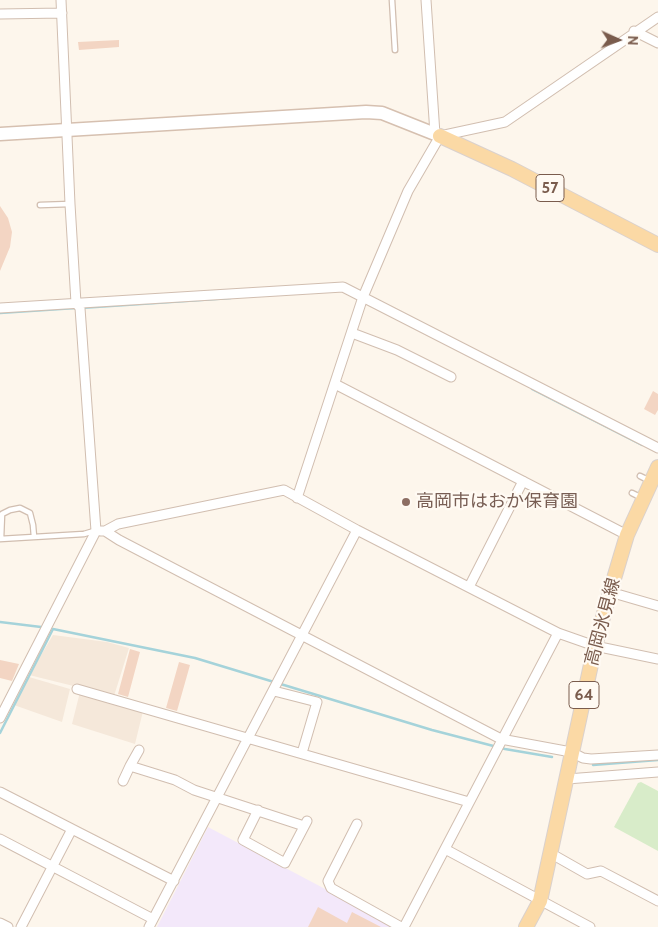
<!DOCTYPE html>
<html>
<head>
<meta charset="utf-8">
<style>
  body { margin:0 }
  #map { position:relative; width:658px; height:927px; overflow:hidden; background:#fdf6ec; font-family:Cabin,sans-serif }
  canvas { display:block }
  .north { position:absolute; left:593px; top:15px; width:50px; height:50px; -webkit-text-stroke:4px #fffaf3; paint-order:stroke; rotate:92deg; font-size:14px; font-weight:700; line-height:20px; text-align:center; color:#7a5c4d }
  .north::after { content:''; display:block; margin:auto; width:18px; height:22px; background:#7a5c4d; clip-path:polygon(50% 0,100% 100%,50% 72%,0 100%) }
</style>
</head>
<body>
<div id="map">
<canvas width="658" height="927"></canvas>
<div class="north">N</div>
</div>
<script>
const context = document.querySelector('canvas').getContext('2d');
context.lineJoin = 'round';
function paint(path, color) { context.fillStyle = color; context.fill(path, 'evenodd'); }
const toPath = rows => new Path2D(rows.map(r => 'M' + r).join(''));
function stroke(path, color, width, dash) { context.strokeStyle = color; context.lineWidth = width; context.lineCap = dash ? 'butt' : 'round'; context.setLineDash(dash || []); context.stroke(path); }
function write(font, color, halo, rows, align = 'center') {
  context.font = font + ' Cabin,"Noto Sans JP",sans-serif'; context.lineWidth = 4.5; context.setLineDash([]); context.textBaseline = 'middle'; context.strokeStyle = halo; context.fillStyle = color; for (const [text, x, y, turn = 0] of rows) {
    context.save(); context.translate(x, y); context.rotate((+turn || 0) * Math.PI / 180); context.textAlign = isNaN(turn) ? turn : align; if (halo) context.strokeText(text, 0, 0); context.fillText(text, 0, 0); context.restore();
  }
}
paint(toPath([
  [53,635,107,642,129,648,114,696,29,675],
  [29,677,70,689,62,722,14,705],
  [80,692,143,711,135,744,72,724]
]), '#f5e8da');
paint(toPath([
  [208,827,397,927,157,927]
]), '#f3e8fa');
paint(toPath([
  [641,782,658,791,658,851,614,827,638,783]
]), '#d8ecc9');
stroke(toPath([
  [81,308,231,298],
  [0,313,76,308],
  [532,389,642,445],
  [0,622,41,627],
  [0,733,53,629,195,658,432,730,505,749,552,757],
  [593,765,658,760]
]), '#a5d3da', 2.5);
paint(toPath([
  [119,40,119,47,79,50,78,42],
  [0,206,8,218,12,232,10,247,0,271],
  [653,391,658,394,658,410,655,415,644,409],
  [130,649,140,652,128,697,118,694],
  [0,660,19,664,12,681,0,678],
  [179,662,190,665,177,711,166,708],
  [318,907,347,923,352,912,381,927,308,927]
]), '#f3d5c3');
const lane = toPath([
  [392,0,395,50],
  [40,205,70,204],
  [640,476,650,481],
  [632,493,642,498],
  [0,539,84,534,94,531],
  [1,539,2,514,10,510,20,508,30,513,33,525,34,537]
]);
const street = toPath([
  [426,0,435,134],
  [0,14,62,13],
  [634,31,658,43],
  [0,308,343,287,658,448],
  [352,333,397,350,451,377],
  [335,384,627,535],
  [297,498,363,297,408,191,440,136,505,122,658,17],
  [101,531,105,531,118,524,284,490,357,530,558,633,595,646,658,659],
  [105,531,119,540,501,739,571,752,583,758,591,759,658,755],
  [469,587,523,481],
  [610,592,658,606],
  [77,689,469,802],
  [274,691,317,702,302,753],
  [0,718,96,531,80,308,76,303,70,204,61,0],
  [139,750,130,766,175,780,194,790,304,826],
  [567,779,658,772],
  [123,781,130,766],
  [0,792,72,829],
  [258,810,243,840,285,863,307,821],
  [357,824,328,881,331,888,401,927],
  [0,839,153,919],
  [445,849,590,927],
  [550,853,587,874,601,871,658,901],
  [0,923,8,927],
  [21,927,72,829,174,881],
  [149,927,357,530],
  [404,927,558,633]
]);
const secondary = toPath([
  [0,134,366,112,382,113,440,136]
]);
const primary = toPath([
  [440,136,512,169,658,245],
  [526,927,540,901,595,646,610,592,627,535,658,467]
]);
stroke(lane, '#d1beb0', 7);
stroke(street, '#d1beb0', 11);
stroke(secondary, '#d6c0b0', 15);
stroke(primary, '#dad1cd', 16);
stroke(lane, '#fff', 4.5);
stroke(street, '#fff', 9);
stroke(secondary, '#fff', 12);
stroke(primary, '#fbd9a5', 14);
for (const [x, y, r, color] of [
  [406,502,5,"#8d6e63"]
]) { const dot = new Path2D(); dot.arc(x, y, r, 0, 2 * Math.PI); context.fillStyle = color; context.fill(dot); stroke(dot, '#fffaf3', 2); }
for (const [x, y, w] of [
  [550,188,28],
  [584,695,30]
]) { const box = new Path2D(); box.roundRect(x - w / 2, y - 13.5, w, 27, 4); context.fillStyle = '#fffaf3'; context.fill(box); stroke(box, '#7a5c4d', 1); }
write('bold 16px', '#7a5c4d', null, [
  ["57",550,188],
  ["64",584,695]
]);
write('18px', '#785e54', '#fffaf3', [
  ["高岡市はおか保育園",416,502]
], 'left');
write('18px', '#7a5c4d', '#fffaf3', [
  ["高岡氷見線",603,622,-75]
]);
</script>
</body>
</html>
